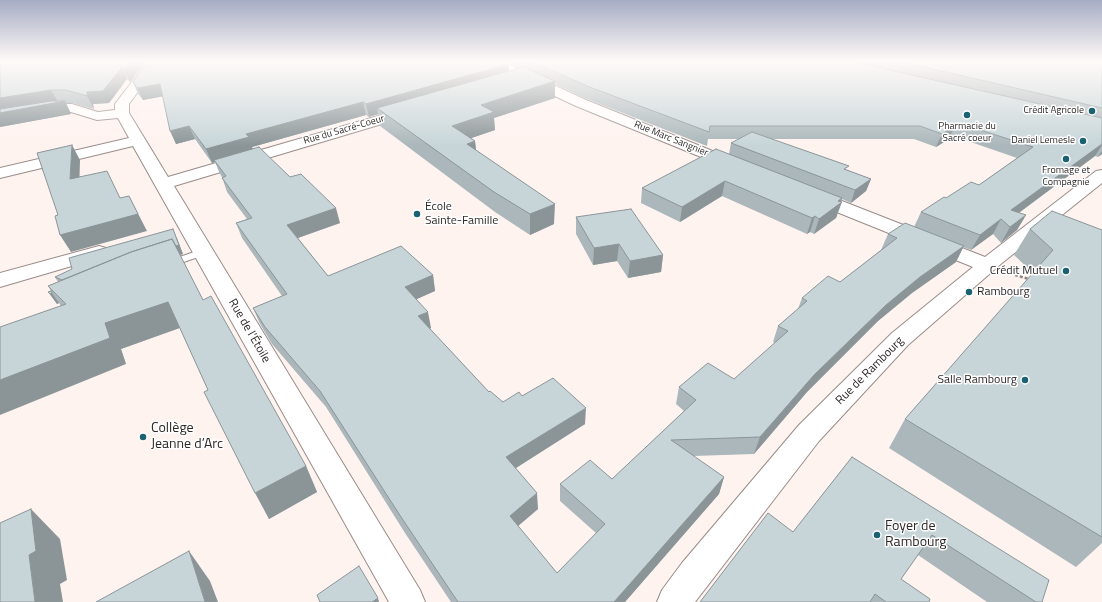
<!DOCTYPE html>
<html>
<head>
<meta charset="utf-8">
<style>
  body { margin:0 }
  canvas { display:block; background:#fff3f0 }
</style>
</head>
<body>
<canvas width="1102" height="602"></canvas>
<script>
const context = document.querySelector('canvas').getContext('2d');
context.lineJoin = 'round';
const toPath = rows => new Path2D(rows.map(r => 'M' + r).join(''));
function stroke(path, color, width, dash) { context.strokeStyle = color; context.lineWidth = width; context.lineCap = dash ? 'butt' : 'round'; context.setLineDash(dash || []); context.stroke(path); }
function paint(path, color) { context.fillStyle = color; context.fill(path, 'evenodd'); }
function write(font, color, halo, rows, align = 'center') {
  context.font = font + ' "Titillium Web",sans-serif'; context.lineWidth = 3; context.setLineDash([]); context.textBaseline = 'middle'; context.strokeStyle = halo; context.fillStyle = color; for (const [text, x, y, turn = 0] of rows) {
    context.save(); context.translate(x, y); context.rotate((+turn || 0) * Math.PI / 180); context.textAlign = isNaN(turn) ? turn : align; if (halo) context.strokeText(text, 0, 0); context.fillText(text, 0, 0); context.restore();
  }
}
const service = toPath([
  [203,249,208,252,207,254,169,267,163,264,165,262,203,249]
]);
const minor = toPath([
  [148,61,160,61,129,104,129,113,168,177,402,109,407,108,412,109,414,112,412,115,174,186,420,590,425,602,389,602,133,146,0,178,0,168,129,138,118,118,97,120,71,112,58,112,0,122,0,114,58,104,72,104,98,112,115,110,115,104,148,61],
  [485,61,502,61,586,100,740,162,742,165,740,168,734,170,728,168,576,106,487,64,485,61],
  [1102,170,1102,183,1002,263,908,345,819,441,695,602,657,602,662,590,682,563,799,425,892,333,973,267,807,200,804,196,807,192,813,191,819,192,985,257,1096,171,1102,170],
  [99,246,106,248,109,252,106,256,0,287,0,273,99,246]
]);
stroke(service, '#998c89', 2);
stroke(minor, '#998c89', 2);
stroke(toPath([
  [1015,275,1029,279]
]), '#8c8482', 2.5, [3, 2]);
paint(service, '#fff');
paint(minor, '#fff');
paint(toPath([
  [0,61,146,61,130,82,127,79,109,103,93,104,94,109,72,103,66,103,71,114,0,127],
  [157,61,509,64,509,71,520,68,506,61,1102,61,1102,154,1098,157,1095,156,1019,213,1026,215,1017,230,1001,243,993,234,971,250,963,247,956,262,912,293,878,321,807,392,754,454,693,456,724,477,719,494,625,602,451,602,405,533,326,407,272,344,260,324,253,308,282,296,242,238,236,223,247,219,227,192,222,177,220,174,215,162,212,163,195,139,176,144,163,96,143,100,138,94,133,82,158,63],
  [555,84,587,99,707,146,708,139,739,139,731,143,729,154,642,188,641,203,680,222,722,196,807,234,810,232,814,234,836,218,842,199,851,203,866,191,871,179,847,170,772,139,914,139,936,147,949,139,962,139,1017,158,979,185,946,198,921,212,914,227,888,234,881,250,840,282,802,298,798,309,778,326,773,342,775,343,734,379,679,387,676,404,684,411,612,479,560,484,560,501,596,533,557,573,518,526,538,509,516,468,585,424,522,396,503,402,489,392,430,329,431,328,416,299,435,291,433,275,328,276,298,238,340,223,290,177,253,149,252,147,366,115,369,117,378,114,380,126,495,212,530,235,554,224,476,150,475,141,471,138,495,130,494,118,555,98],
  [576,217,663,255,661,272,628,278,617,261,593,265,576,234],
  [1030,229,1102,230,1102,543,1076,567,889,448,905,419,1033,273,1014,255],
  [177,238,183,254,180,255,203,300,306,466,317,492,269,519,208,390,180,328,121,349,126,364,61,306,59,303,57,304,48,292,51,291,48,286,58,282,55,277],
  [852,457,1042,602,987,602,918,555,901,579,929,602,700,602,793,532]
]), '#abb7bb');
paint(toPath([
  [132,61,146,61,130,82,124,70],
  [157,61,179,61,159,65],
  [509,64,509,76,377,108,378,114,369,117,366,104],
  [122,67,127,79,109,103,93,104,94,109,87,96,87,92],
  [555,81,555,98,494,118,495,130,454,144,452,126,481,105],
  [160,84,165,96,143,100,137,88],
  [51,90,58,102,65,101,71,114,0,127,0,98],
  [363,102,366,115,252,147,253,150,214,160,215,162,212,163,206,149,246,134],
  [189,126,195,139,176,144,170,131],
  [955,126,949,139,936,147,942,134],
  [475,141,477,159,467,144],
  [1102,144,1102,145,1095,156,1005,223,1011,210],
  [72,145,80,160,79,195,70,179],
  [1102,151,1102,154,1098,157],
  [871,179,866,191,851,203,855,190],
  [725,181,722,196,680,222,682,207],
  [129,196,147,231,71,252,60,235],
  [842,198,840,203,842,202,836,218,814,234,819,219,838,201],
  [555,204,554,224,530,235,530,214],
  [336,208,340,223,292,240,287,225],
  [1026,215,1017,230,1001,243,1010,227],
  [815,216,810,232,807,234,812,218],
  [1001,219,993,234,971,250,980,235],
  [173,229,183,254,136,271],
  [619,244,617,261,593,265,594,248],
  [964,246,956,262,912,293,878,321,807,392,754,454,760,437,814,375,886,305,920,277],
  [663,255,661,272,628,278,630,261],
  [433,275,435,291,408,303,405,287],
  [52,293,59,303,57,304,50,294],
  [168,302,182,327,121,349,126,364,0,415,0,380,105,323],
  [428,312,431,328,421,333,418,316],
  [586,408,585,424,508,473,506,457],
  [306,466,317,492,269,519,255,493],
  [724,477,719,494,625,602,614,602],
  [537,493,538,509,511,532,510,516],
  [31,509,60,539,67,580,60,584,63,602,35,602,29,555],
  [189,551,210,581,218,602,205,602],
  [378,598,379,602,372,602]
]), '#8b9598');
const building = toPath([
  [0,61,132,61,124,70,122,67,103,91,87,92,87,96,66,90,51,90,0,98,0,61],
  [170,61,504,61,509,64,366,104,363,102,246,134,249,137,206,149,189,126,170,131,160,84,137,88,133,82,145,66,170,61],
  [531,61,850,61,1102,118,1102,144,1011,210,1026,215,1010,227,1001,219,980,235,921,212,944,197,946,198,971,182,979,185,1033,147,968,126,955,126,942,134,920,126,710,126,709,132,587,86,531,61],
  [898,61,1102,61,1102,108,898,61],
  [523,67,555,81,481,105,494,112,452,126,475,141,467,144,555,204,530,214,494,192,377,108,523,67],
  [51,101,65,101,0,113,0,109,51,101],
  [752,132,849,166,844,169,871,179,855,190,731,143,752,132],
  [72,145,70,179,107,171,120,198,129,196,138,214,60,235,55,216,58,215,37,153,72,145],
  [259,147,290,177,301,174,336,208,287,225,328,276,401,246,433,275,405,287,428,312,418,316,489,392,490,391,503,402,519,392,522,396,553,378,586,408,506,457,537,493,510,516,557,573,605,524,560,484,590,460,612,479,696,400,679,387,708,363,734,379,788,331,778,326,807,301,802,298,828,276,840,282,897,238,888,234,905,223,964,246,920,277,886,305,814,375,760,437,671,440,724,477,614,602,458,602,401,517,320,391,265,327,253,308,287,294,236,223,252,218,222,178,226,176,214,160,259,147],
  [716,149,842,198,838,201,842,202,819,219,815,216,812,218,725,181,682,207,642,188,716,149],
  [631,209,663,255,630,261,619,244,594,248,576,217,631,209],
  [1052,211,1102,230,1102,537,905,419,1053,250,1030,229,1052,211],
  [173,229,179,245,176,246,172,239,131,252,62,280,55,277,72,269,69,258,173,229],
  [172,239,203,300,211,296,306,466,255,493,204,392,208,390,168,302,105,323,110,338,0,380,0,327,66,304,48,286,131,252,172,239],
  [51,291,52,293,50,294,48,292,51,291],
  [852,457,1049,580,1042,602,1036,602,932,535,901,579,930,599,929,602,886,602,875,594,870,602,700,602,768,513,793,532,852,457],
  [31,509,36,551,29,555,35,602,0,602,0,523,31,509],
  [189,551,205,602,96,602,189,551],
  [359,566,378,598,372,602,320,602,317,595,359,566]
]);
paint(building, '#c7d5d9');
stroke(building, '#8b9598', 1);
const sky = context.createLinearGradient(0, 0, 0, 146);
sky.addColorStop(0, '#a6acc4');
sky.addColorStop(0.42, '#fffaf8');
sky.addColorStop(1, '#fffaf800');
context.fillStyle = sky;
context.fillRect(0, 0, 1102, 146);
for (const [x, y, r, color] of [
  [1092,111,4,"#1a6271"],
  [967,115,4,"#1a6271"],
  [1083,141,4,"#1a6271"],
  [1066,159,4,"#1a6271"],
  [417,214,4,"#1a6271"],
  [1066,271,4,"#1a6271"],
  [969,292,4,"#1a6271"],
  [1025,380,4,"#1a6271"],
  [143,437,4,"#1a6271"],
  [877,535,4,"#1a6271"]
]) { const dot = new Path2D(); dot.arc(x, y, r, 0, 2 * Math.PI); context.fillStyle = color; context.fill(dot); stroke(dot, '#fff', 1.5); }
write('10px', '#2d2827', '#fff', [
  ["Crédit Agricole",1084,111],
  ["Pharmacie du",967,127,"center"],
  ["Sacré coeur",967,139,"center"],
  ["Daniel Lemesle",1075,141],
  ["Fromage et",1066,171,"center"],
  ["Compagnie",1066,183,"center"]
], 'right');
write('10px', '#2d2827', '#fff', [
  ["Rue du Sacré-Coeur",344,130,-16],
  ["Rue Marc Sangnier",671,139,22]
]);
write('12px', '#2d2827', '#fff', [
  ["École",425,207],
  ["Sainte-Famille",425,221],
  ["Crédit Mutuel",1058,271,"right"],
  ["Rambourg",977,292],
  ["Salle Rambourg",1017,380,"right"]
], 'left');
write('12px', '#2d2827', '#fff', [
  ["Rue de l’Étoile",249,331,60],
  ["Rue de Rambourg",870,371,-45]
]);
write('14px', '#2d2827', '#fff', [
  ["Collège",151,429],
  ["Jeanne d’Arc",151,445],
  ["Foyer de",885,527],
  ["Rambourg",885,543]
], 'left');
</script>
</body>
</html>
